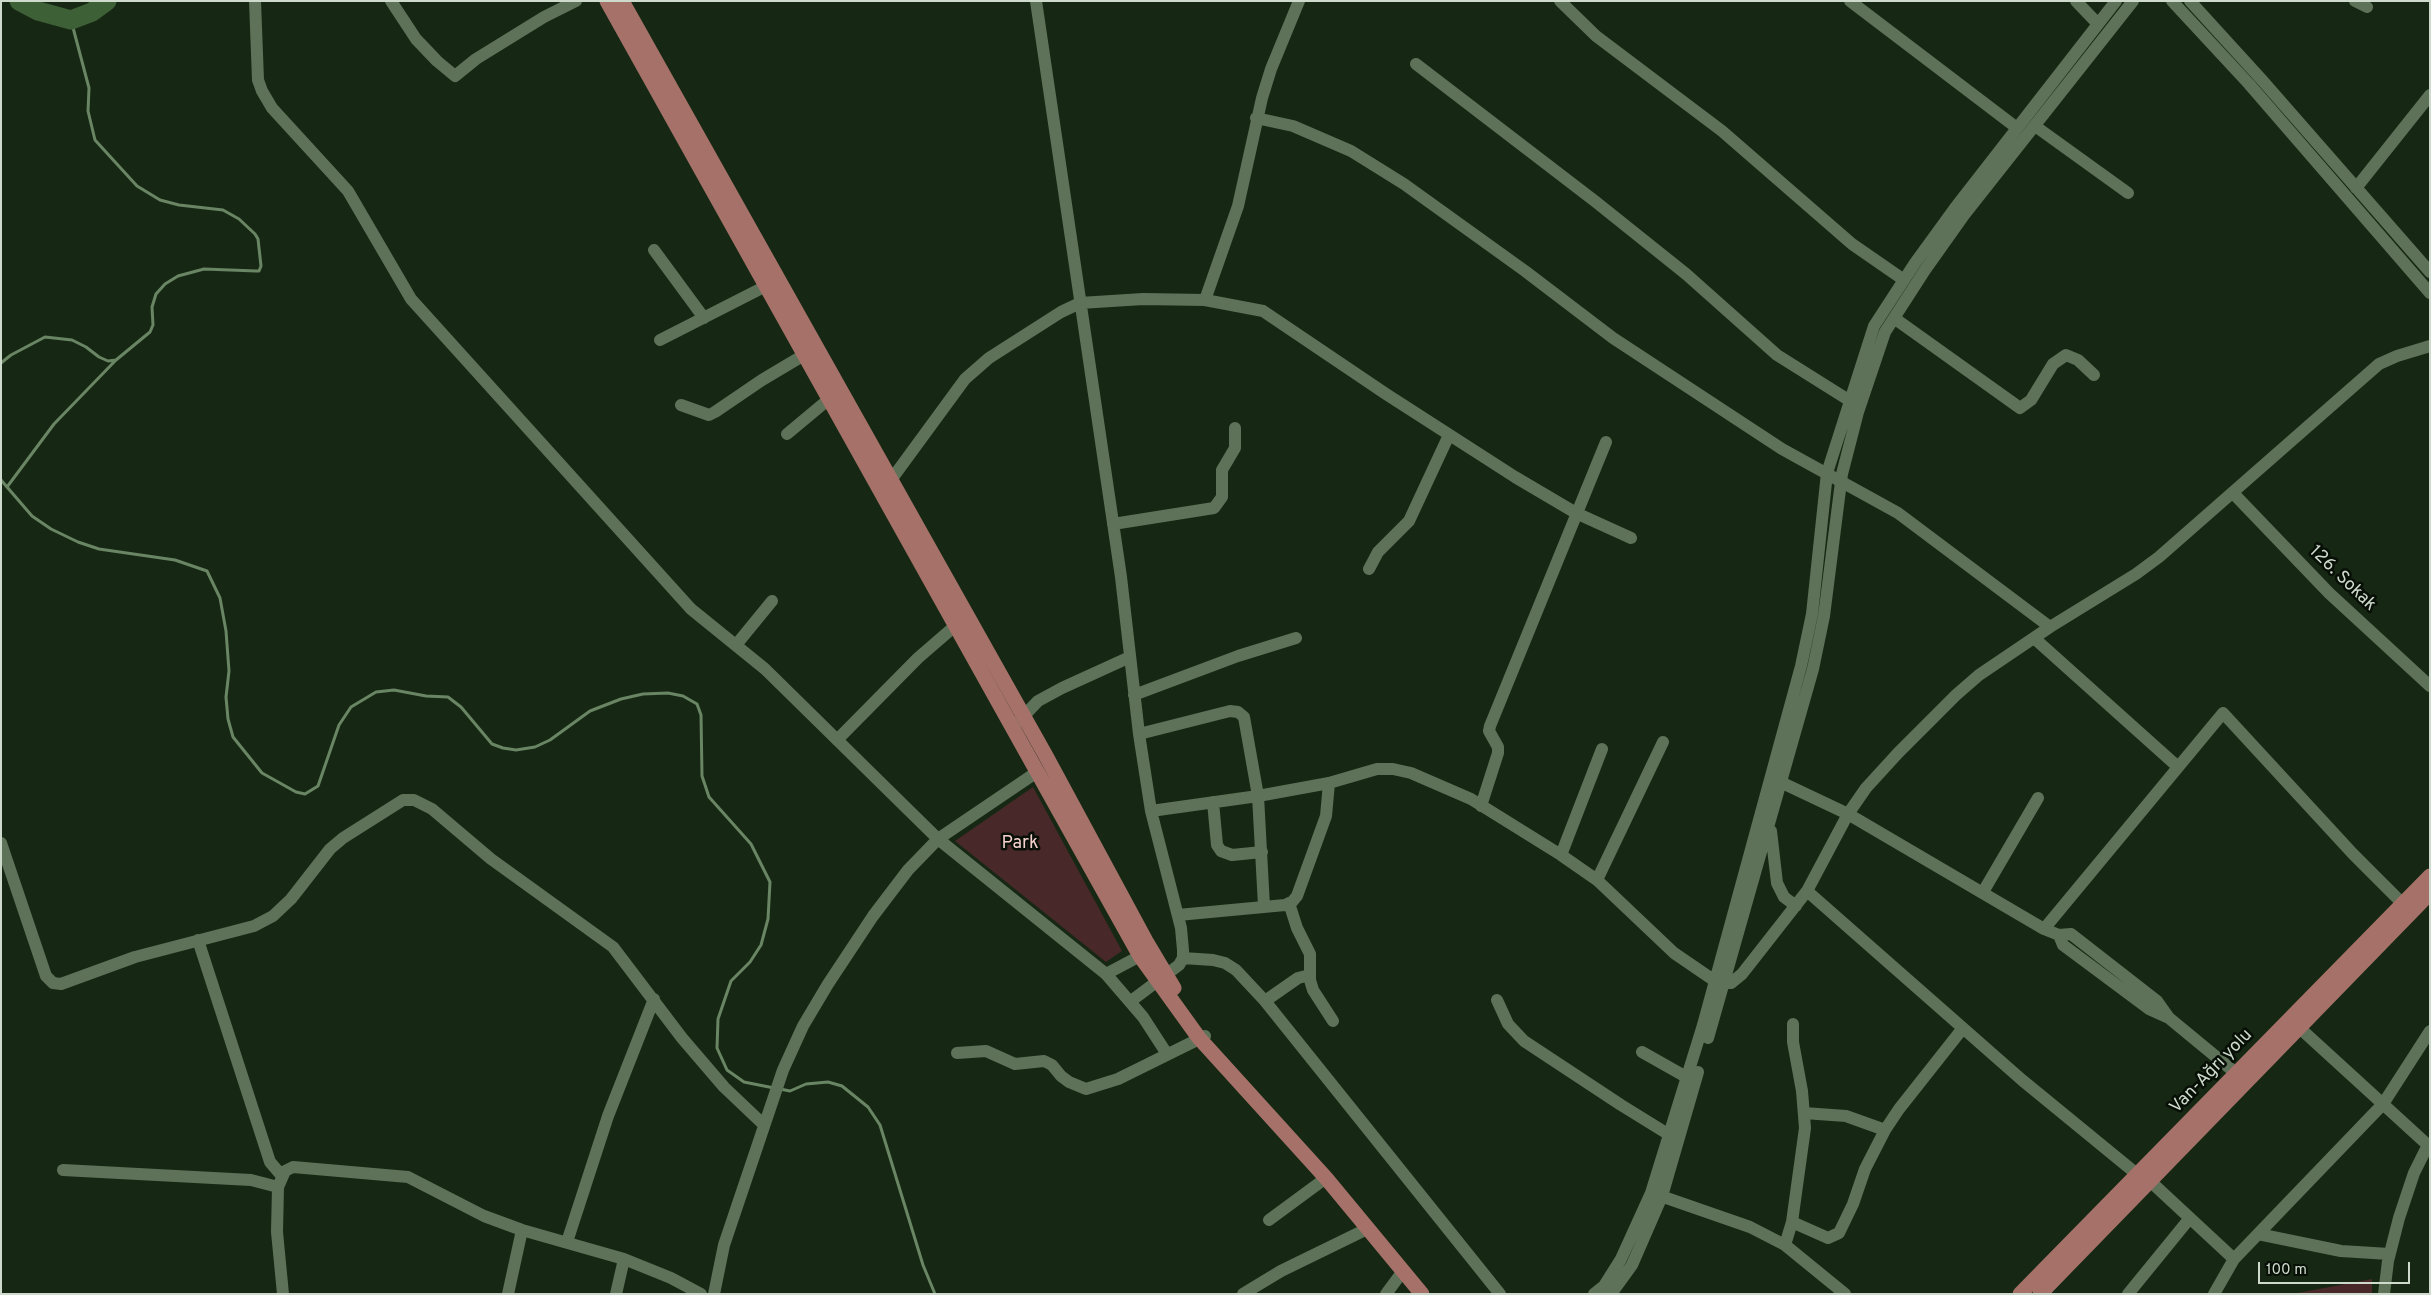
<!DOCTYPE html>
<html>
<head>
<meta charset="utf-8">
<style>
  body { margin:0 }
  #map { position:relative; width:2431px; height:1295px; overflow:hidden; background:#162813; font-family:Overpass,sans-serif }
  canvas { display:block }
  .frame { position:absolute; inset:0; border:2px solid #cedacc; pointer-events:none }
  .scale { position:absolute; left:2258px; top:1262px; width:152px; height:22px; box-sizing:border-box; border:2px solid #cedacc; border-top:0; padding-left:6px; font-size:15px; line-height:18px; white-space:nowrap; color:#cedacc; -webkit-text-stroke:4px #070f06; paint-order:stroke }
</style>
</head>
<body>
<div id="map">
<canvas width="2431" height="1295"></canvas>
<div class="frame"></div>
<div class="scale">100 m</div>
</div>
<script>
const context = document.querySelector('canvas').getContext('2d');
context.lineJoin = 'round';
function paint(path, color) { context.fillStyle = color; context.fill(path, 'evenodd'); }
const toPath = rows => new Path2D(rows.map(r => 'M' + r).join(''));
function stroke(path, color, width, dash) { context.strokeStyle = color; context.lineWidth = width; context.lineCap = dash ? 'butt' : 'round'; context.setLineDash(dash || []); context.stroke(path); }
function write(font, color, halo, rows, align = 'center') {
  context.font = font + ' Overpass,sans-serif'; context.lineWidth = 5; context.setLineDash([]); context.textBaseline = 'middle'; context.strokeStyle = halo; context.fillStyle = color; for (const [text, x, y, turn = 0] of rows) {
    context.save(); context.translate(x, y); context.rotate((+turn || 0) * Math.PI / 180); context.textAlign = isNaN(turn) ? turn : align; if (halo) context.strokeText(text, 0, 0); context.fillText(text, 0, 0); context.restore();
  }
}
paint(toPath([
  [1033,787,1122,951,1106,962,955,841],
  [2372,1279,2372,1294,2292,1294]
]), '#482829');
stroke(toPath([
  [1,363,11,355,45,337,72,340,86,347,99,357,108,361,116,360,150,332,153,325,152,307,156,294,165,284,178,276,204,269,256,271,259,271,261,266,258,239,255,234,239,219,223,210,179,205,160,200,137,186,95,140,88,111,89,88,71,20],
  [1,480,32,516,51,529,78,542,99,549,175,560,207,571,220,598,226,631,229,671,226,697,228,719,233,737,262,773,296,792,305,794,318,786,339,725,351,707,376,692,394,690,426,696,448,697,461,707,492,744,503,748,516,750,535,747,550,740,590,711,621,699,643,694,668,693,683,696,697,704,701,715,702,776,709,797,751,844,770,882,768,919,761,945,750,962,731,981,718,1019,717,1048,727,1070,744,1082,774,1088],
  [7,487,54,424,115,361],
  [780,1089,790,1091,806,1084,828,1082,842,1086,868,1107,880,1125,923,1265,935,1294]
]), '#698564', 3);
stroke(toPath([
  [19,1,38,11,71,20,92,12,107,1]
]), '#3e6037', 19);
stroke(toPath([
  [255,1,258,80,262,91,272,108,348,191,411,299,691,609,765,669,938,839,1106,974,1143,1017,1167,1054],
  [391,1,416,39,437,61,455,76,476,59,544,17,576,1],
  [1036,1,1121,577,1139,734,1151,811,1181,928,1183,950,1183,958,1179,965,1131,1001],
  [1560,1,1596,36,1722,131,1852,244,1904,280],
  [1850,1,2017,128],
  [2076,1,2098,24],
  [2172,1,2249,84,2430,293],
  [2190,1,2262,80,2430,272],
  [2355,1,2367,7],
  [1416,64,1596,202,1686,274,1777,355,1855,404],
  [1256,118,1293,126,1351,151,1404,184,1525,271,1613,338,1782,449,1898,513,2050,627],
  [2035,126,2128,193],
  [2356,188,2430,95],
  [654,250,704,318],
  [1205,300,1238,206,1262,98,1271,69,1299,1],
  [1894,318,2020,408,2031,400,2053,364,2066,355,2078,360,2094,375],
  [660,340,766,286],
  [681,405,709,415,715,412,762,380,804,355],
  [787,434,829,399],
  [885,485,891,480,965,379,989,358,1061,312,1080,303,1143,299,1205,300,1263,311,1386,394,1515,477,1576,513,1631,538],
  [2233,493,2329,593,2430,686],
  [1113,524,1214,508,1222,497,1222,470,1235,448,1235,428],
  [1369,569,1378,552,1409,521,1449,435],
  [2034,638,2178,767],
  [736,645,772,601],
  [1134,695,1238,656,1296,638],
  [1017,723,1038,701,1062,688,1130,657],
  [1139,734,1230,711,1238,712,1244,717,1258,796,1264,906],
  [837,740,918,658,955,626],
  [1774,779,1848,814,2044,929,2059,935,2071,934,2157,1001,2169,1018],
  [1213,802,1217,845,1221,851,1232,855,1262,852],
  [1481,806,1498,753,1498,747,1489,731,1490,726,1606,442],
  [1151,811,1258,796,1329,783,1377,769,1393,769,1411,773,1471,799,1561,855,1597,880,1674,953,1715,981,1731,983,1742,974,1807,891,1848,814,1866,788,1898,753,1956,695,1979,675,2050,627,2136,574,2159,557,2379,364,2397,356,2430,346],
  [1771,831,1777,883,1784,897,1796,906],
  [1,843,46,976,53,983,61,984,135,957,254,926,273,916,291,899,330,849,343,838,403,800,414,800,432,809,491,859,613,947,682,1038,724,1087,764,1125],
  [1561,855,1602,749],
  [1597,880,1663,742],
  [1807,891,2022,1080,2138,1175,2150,1181,2234,1259],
  [1983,892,2038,798],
  [1289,903,1297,928,1310,954,1310,980,1313,990,1333,1021],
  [1178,915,1285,905,1292,902,1297,896,1326,816,1329,783],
  [2044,929,2223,713,2353,854,2403,904],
  [2059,935,2063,945,2149,1009,2169,1018,2243,1079],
  [198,940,270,1162,282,1176],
  [1183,958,1213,960,1225,963,1236,970,1265,1001,1500,1294],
  [1106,974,1140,956],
  [1497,1000,1508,1024,1524,1041,1621,1105,1676,1139],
  [1265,1001,1298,978,1310,975],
  [2292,1021,2430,1147],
  [1708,1038,1813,669,1824,616,1842,474,1858,412,1885,332,1925,270,1964,215,2133,1],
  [1642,1052,1688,1078],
  [957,1053,986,1051,1015,1064,1044,1061,1052,1065,1061,1076,1069,1082,1086,1089,1118,1079,1205,1036],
  [1804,1113,1846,1116,1885,1130],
  [63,1170,251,1180,278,1187],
  [1655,1194,1750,1227,1785,1245,1845,1294],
  [1269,1220,1326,1178],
  [1792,1222,1828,1238,1839,1233,1853,1204,1865,1169,1885,1130,1899,1109,1963,1028],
  [2258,1234,2341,1251,2389,1254],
  [567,1242,608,1116,654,999],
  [1785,1245,1792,1222,1805,1128,1802,1091,1793,1042,1793,1024],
  [283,1294,277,1232,278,1187,285,1171,293,1167,408,1177,484,1216,522,1230,624,1259,671,1278,701,1294],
  [508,1294,522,1230],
  [616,1294,624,1259],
  [714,1294,724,1245,783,1070,803,1026,828,984,873,916,908,870,938,839,1037,772],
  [1243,1294,1281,1271,1369,1228],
  [1386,1294,1403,1271],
  [1594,1294,1604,1286,1621,1259,1651,1193,1703,1025,1801,666,1812,614,1827,473,1874,326,1915,263,1955,208,2116,1],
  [1611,1294,1632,1265,1662,1196,1698,1072],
  [2128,1294,2190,1218],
  [2214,1294,2234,1259,2383,1104,2430,1031],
  [2384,1294,2388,1261,2399,1218,2414,1173,2428,1145]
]), '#5e7259', 12);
stroke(toPath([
  [607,1,1140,956,1199,1038,1326,1178,1422,1294],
  [622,1,1046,756,1146,941,1174,988],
  [2020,1294,2430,876],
  [2040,1294,2430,893]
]), '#a57169', 15);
write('18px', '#cedacc', '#070f06', [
  ["126. Sokak",2342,579,44],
  ["Van-Ağrı yolu",2212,1072,-46]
]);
write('18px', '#f6d0cf', '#070f06', [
  ["Park",1020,844]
]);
</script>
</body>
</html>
